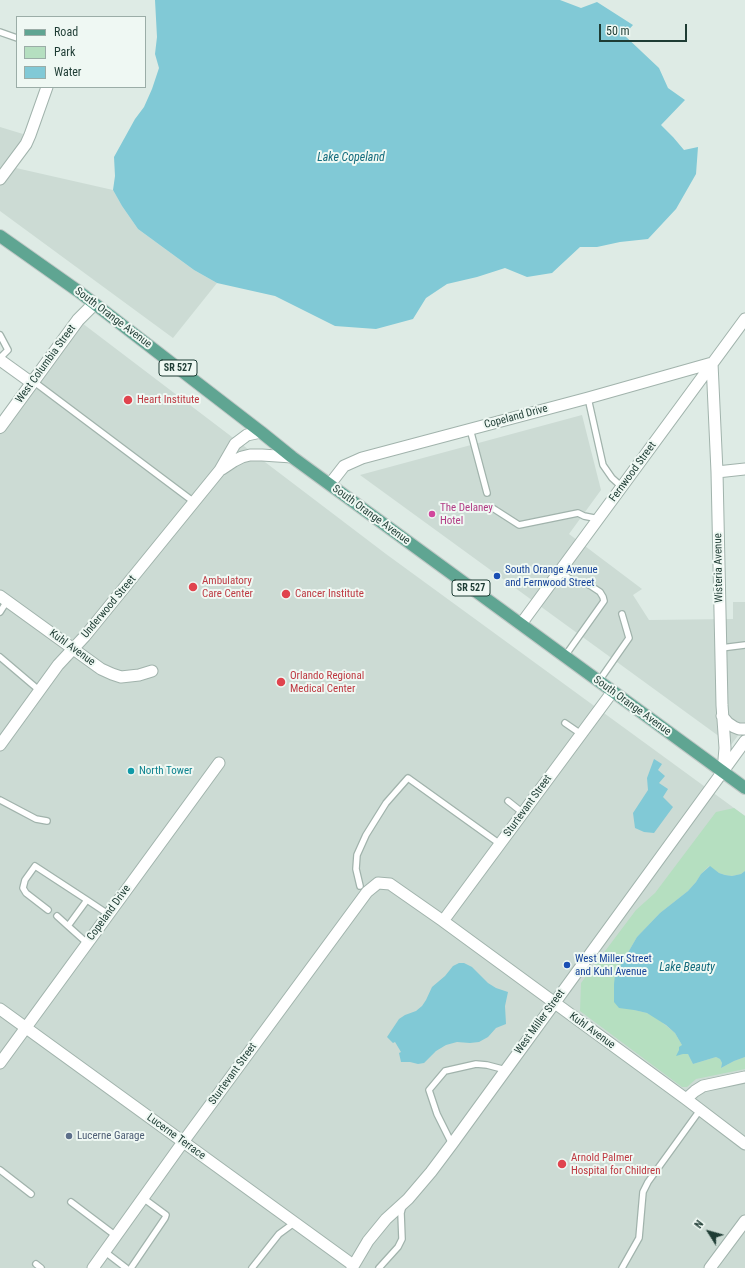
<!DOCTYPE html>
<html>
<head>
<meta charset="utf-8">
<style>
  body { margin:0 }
  #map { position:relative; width:745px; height:1268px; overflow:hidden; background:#deebe5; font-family:"Roboto Condensed",sans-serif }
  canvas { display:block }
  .legend { position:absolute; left:16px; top:16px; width:130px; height:72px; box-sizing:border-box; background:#eff8f3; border:1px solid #9bada7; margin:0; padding:5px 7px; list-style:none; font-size:12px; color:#1e3c34 }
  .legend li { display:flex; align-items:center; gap:8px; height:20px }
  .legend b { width:20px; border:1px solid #9bada7 }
  .north { position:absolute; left:689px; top:1212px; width:40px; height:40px; -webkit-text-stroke:3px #eff8f3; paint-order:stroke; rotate:307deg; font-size:11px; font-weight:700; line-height:16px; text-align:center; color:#1e3c34 }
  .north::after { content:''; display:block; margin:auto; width:14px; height:18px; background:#1e3c34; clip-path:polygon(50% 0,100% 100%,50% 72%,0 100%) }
  .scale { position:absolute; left:599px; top:24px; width:88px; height:18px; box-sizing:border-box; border:2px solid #1e3c34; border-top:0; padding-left:5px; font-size:12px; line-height:14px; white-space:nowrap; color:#1e3c34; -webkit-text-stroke:3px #eff8f3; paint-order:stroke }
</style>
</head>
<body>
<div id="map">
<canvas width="745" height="1268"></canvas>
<ul class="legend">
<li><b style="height:5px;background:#5fa592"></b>Road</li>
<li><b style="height:11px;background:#b5dfc0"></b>Park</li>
<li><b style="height:11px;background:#81c9d6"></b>Water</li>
</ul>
<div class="north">N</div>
<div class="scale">50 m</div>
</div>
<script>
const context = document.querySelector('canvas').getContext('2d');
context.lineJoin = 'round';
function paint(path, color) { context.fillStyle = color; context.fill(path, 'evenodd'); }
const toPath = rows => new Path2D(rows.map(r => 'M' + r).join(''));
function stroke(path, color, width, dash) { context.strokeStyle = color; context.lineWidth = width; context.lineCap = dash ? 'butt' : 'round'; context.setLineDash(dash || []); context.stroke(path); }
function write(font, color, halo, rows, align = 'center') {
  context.font = font + ' "Roboto Condensed",sans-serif'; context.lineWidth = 4; context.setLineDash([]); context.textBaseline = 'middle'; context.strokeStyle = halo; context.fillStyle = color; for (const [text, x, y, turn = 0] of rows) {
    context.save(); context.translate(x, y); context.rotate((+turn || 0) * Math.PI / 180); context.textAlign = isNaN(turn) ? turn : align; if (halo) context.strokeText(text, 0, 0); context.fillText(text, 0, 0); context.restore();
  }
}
paint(toPath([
  [0,127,23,134,16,168,113,190,122,206,138,229,194,270,217,283,173,338,0,211],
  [82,323,386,554,745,816,745,1268,0,1268,0,430],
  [582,415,601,490,569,534,642,589,633,595,649,620,733,619,733,602,745,602,745,726,731,745,360,475]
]), '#ccdbd4');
paint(toPath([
  [734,808,745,816,745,871,741,874,732,876,725,875,719,873,709,866,701,874,696,882,688,891,660,913,637,937,615,975,634,1010,647,1013,658,1019,675,1033,682,1045,677,1055,683,1054,688,1054,693,1064,716,1057,720,1059,722,1063,721,1068,734,1061,745,1057,745,1069,696,1079,687,1087,682,1087,580,1011,581,983,636,910,655,893,716,812]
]), '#b5dfc0');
paint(toPath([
  [155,0,560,0,581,8,597,2,633,25,624,35,659,68,668,88,685,100,661,125,673,137,684,150,698,147,696,174,676,209,648,239,620,242,597,247,580,247,552,273,527,277,505,268,477,277,447,284,426,298,413,319,376,329,335,326,275,296,217,283,194,270,138,229,122,206,113,190,115,176,114,157,135,119,144,107,152,89,159,68,155,54,157,37],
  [654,759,662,764,658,770,665,776,659,783,668,789,663,797,673,807,654,833,644,832,635,828,633,813,648,790,647,778],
  [710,866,719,873,725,875,732,876,741,874,745,871,745,1057,734,1061,721,1068,722,1063,720,1059,716,1057,693,1064,688,1054,683,1054,676,1056,679,1050,679,1047,682,1045,675,1033,666,1025,647,1013,634,1010,619,1008,614,1002,614,984,615,975,637,937,660,913,688,891,696,882,701,874],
  [459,963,464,963,472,967,488,983,496,988,508,992,505,1006,506,1024,496,1028,488,1037,479,1042,470,1043,457,1042,446,1045,436,1051,424,1063,418,1064,410,1062,401,1062,399,1053,401,1052,395,1042,393,1043,387,1037,399,1019,405,1015,416,1011,422,1006,426,1000,432,987,445,976,453,966]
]), '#81c9d6');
const service = toPath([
  [0,32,17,38],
  [0,335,8,350,0,358],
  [33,381,194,502],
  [588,398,603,465,612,478,622,487],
  [470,429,487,493],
  [491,507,519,525,578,513,584,516,599,519],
  [560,572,577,584,585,583,591,586,600,592,603,597,604,601,565,656],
  [0,612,7,601],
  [721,648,745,645],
  [0,657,40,691],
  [599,681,629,638,622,614],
  [565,723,581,734],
  [0,800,36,819,47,821],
  [508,801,523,813],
  [360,886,356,869,357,855,366,835,386,803,408,778,500,844],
  [87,900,108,914],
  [48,910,26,893,23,888,25,880,35,866,87,900,68,926,57,916],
  [68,926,87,943],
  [452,1144,437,1114,429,1090,445,1071,476,1064,487,1065,506,1070],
  [0,1170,31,1194],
  [71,1202,116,1236],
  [104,1251,126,1268],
  [36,1264,41,1268],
  [131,1268,165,1218,166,1215,143,1198],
  [252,1268,279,1234,294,1223],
  [379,1268,398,1247,402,1239,401,1213,403,1205],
  [622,1268,639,1238,643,1192,648,1182,700,1110]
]);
const minor = toPath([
  [0,179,26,144,30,135,47,87],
  [0,360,32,383],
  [712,363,717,472,722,705,725,748,723,771],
  [222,469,234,461,242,457,250,455,262,455,292,457],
  [717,472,745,469],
  [330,484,344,466,362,458,588,398,712,363],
  [0,596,101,669,112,674,121,677,139,675,152,671],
  [521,624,745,319],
  [722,716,728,723,734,727,739,729,745,729],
  [0,745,58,665,85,636,220,470,235,444,247,435,261,432],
  [443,921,613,691],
  [0,1009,353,1265],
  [0,1063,219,763],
  [686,1099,695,1091,703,1086,745,1077],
  [93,1268,183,1142,367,892,378,883,390,884,443,921,686,1099,745,1144],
  [352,1268,368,1241,386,1219,408,1199,431,1172,452,1144,745,741],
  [710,1268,745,1221]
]);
const tertiary = toPath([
  [0,427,78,320,94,304]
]);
const primary = toPath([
  [0,236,78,291,261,432,292,457,745,788]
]);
stroke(service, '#a1b3ac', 8);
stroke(minor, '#a1b3ac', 13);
stroke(tertiary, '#a1b3ac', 14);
stroke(primary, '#c0c8c6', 14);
stroke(service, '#fff', 5.5);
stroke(minor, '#fff', 11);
stroke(tertiary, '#fff', 12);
stroke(primary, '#5fa592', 12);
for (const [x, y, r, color] of [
  [128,400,5,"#e0444e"],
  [432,514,4,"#d1479c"],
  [497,576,4,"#1a4fb4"],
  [193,587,5,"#e0444e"],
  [286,594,5,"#e0444e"],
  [281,682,5,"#e0444e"],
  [131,771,4,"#0f9aa8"],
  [567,965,4,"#1a4fb4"],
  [69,1136,4,"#5c6f8a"],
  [562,1164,5,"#e0444e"]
]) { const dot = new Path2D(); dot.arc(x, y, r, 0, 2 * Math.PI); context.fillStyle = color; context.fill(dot); stroke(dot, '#eff8f3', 1.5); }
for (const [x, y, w] of [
  [178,368,38],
  [471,588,38]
]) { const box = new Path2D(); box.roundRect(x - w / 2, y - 8, w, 16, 3); context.fillStyle = '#eff8f3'; context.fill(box); stroke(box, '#1e3c34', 1); }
write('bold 10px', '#1e3c34', null, [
  ["SR 527",178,368],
  ["SR 527",471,588]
]);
write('11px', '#1e3c34', '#eff8f3', [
  ["South Orange Avenue",113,318,37],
  ["West Columbia Street",46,364,-54],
  ["Copeland Drive",516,417,-15],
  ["Fernwood Street",633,472,-54],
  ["South Orange Avenue",371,515,36],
  ["Wisteria Avenue",719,568,-91],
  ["Underwood Street",109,607,-50],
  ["Kuhl Avenue",72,648,36],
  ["South Orange Avenue",632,706,36],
  ["Sturtevant Street",528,806,-54],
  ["Copeland Drive",109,913,-54],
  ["West Miller Street",540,1022,-54],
  ["Kuhl Avenue",592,1031,36],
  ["Sturtevant Street",233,1074,-54],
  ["Lucerne Terrace",176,1137,36]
]);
write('11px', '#be3a42', '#eff8f3', [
  ["Heart Institute",137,400],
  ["Ambulatory",202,581],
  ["Care Center",202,594],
  ["Cancer Institute",295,594],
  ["Orlando Regional",290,676],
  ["Medical Center",290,689],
  ["Arnold Palmer",571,1158],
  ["Hospital for Children",571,1171]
], 'left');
write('11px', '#b23c85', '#eff8f3', [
  ["The Delaney",440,508],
  ["Hotel",440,521]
], 'left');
write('11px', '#164399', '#eff8f3', [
  ["South Orange Avenue",505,570],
  ["and Fernwood Street",505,583],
  ["West Miller Street",575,959],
  ["and Kuhl Avenue",575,972]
], 'left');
write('11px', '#0d838f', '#eff8f3', [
  ["North Tower",139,771]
], 'left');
write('11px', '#4e5e75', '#eff8f3', [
  ["Lucerne Garage",77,1136]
], 'left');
write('italic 12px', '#146c7d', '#eff8f3', [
  ["Lake Copeland",351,158],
  ["Lake Beauty",687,968]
]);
</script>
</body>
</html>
